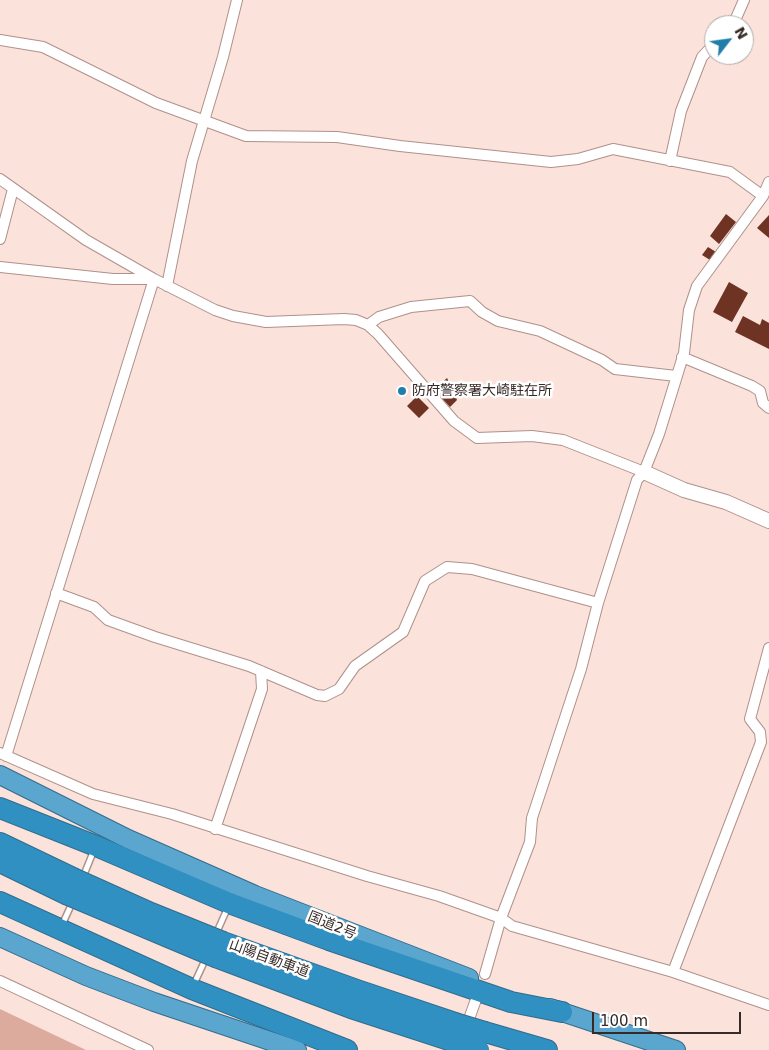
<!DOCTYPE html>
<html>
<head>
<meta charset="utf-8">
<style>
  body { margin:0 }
  #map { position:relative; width:769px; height:1050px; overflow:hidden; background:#fbe2db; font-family:"DejaVu Sans",sans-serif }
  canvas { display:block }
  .north { position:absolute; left:704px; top:15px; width:50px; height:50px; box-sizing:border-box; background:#fff; border:1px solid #afaaa9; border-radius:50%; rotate:60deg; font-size:14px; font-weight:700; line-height:20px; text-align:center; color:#362a27 }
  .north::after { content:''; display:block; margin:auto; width:18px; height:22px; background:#217eab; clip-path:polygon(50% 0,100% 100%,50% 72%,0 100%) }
  .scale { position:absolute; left:592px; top:1012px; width:149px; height:22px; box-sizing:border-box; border:2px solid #362a27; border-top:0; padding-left:6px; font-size:15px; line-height:18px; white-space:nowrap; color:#362a27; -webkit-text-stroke:4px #fff; paint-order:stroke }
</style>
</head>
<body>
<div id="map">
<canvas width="769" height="1050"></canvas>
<div class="north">N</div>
<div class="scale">100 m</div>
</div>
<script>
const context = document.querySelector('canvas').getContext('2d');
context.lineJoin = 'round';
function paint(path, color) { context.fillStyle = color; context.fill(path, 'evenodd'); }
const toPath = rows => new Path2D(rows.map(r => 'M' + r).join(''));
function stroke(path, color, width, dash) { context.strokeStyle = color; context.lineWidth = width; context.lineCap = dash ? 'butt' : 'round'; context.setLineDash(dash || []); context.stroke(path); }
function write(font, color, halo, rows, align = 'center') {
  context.font = font + ' "DejaVu Sans","Noto Sans JP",sans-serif'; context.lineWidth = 5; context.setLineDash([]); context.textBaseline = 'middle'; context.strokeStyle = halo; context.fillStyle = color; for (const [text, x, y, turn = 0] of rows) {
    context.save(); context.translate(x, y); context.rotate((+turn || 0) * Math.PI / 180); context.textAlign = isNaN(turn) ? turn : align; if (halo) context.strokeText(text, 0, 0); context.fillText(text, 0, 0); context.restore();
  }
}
paint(toPath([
  [0,1009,86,1050,0,1050]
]), '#ddab9d');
paint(toPath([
  [726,214,736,222,719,244,710,236],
  [769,215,769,238,757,228],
  [708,247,716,252,710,260,702,255],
  [729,282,748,293,732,322,713,312],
  [743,316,760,325,762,319,769,323,769,349,735,332],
  [447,378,457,400,450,407,434,390],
  [417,396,429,408,419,418,407,406]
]), '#6f3324');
const service = toPath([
  [83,877,94,850],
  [62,925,73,901],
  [216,934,228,907],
  [194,984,206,958]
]);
const minor = toPath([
  [733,25,744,0],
  [0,40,43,47,156,103,246,136,337,137,400,146,551,162,578,159,613,149,730,172,763,196],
  [670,161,681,111,702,57,714,44],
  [0,179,86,240,154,279,215,310,233,316,266,322,344,319,356,320,368,325,378,334,454,421,477,438,532,436,563,440,644,472],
  [0,239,13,189],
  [0,267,113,279,153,279],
  [167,286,192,161,223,57,237,0],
  [368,325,379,317,411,307,470,301,482,312,498,321,540,331,602,360,615,369,676,376],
  [682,357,752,386,760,391,763,403,769,408],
  [56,593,94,607,108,620,155,637,249,666,317,695,325,696,339,689,355,666,403,632,425,581,447,567,472,569,598,603],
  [0,753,93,794,172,814,367,876,439,896,501,918,512,926,673,972,769,1005],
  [6,756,154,279],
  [215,829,262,689,261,671],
  [673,972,761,742,760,732,750,719,769,648],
  [485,974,501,918,530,842,532,818,581,669,598,603,637,480,644,472,659,434,684,353,689,310,697,286,763,196,769,182],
  [0,981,148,1050],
  [465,1030,478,994]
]);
const tertiary = toPath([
  [644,472,684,490,726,502,769,521]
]);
const trunk = toPath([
  [0,775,128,839,255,895,469,978],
  [0,937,86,976,154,1002,297,1050],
  [550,1008,676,1050]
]);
const motorway = toPath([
  [0,808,96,846,229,903,329,940,511,1002,562,1012],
  [0,843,73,878],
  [0,862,66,894],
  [0,902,192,989,347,1050],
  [223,942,357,990,455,1023],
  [218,958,351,1008,449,1040],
  [485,1032,547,1050]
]);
stroke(service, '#af918a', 8);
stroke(minor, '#af918a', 12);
stroke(tertiary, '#af918a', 16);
stroke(trunk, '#326c8b', 20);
stroke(motorway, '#326c8b', 22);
stroke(service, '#fff', 5);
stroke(minor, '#fff', 10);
stroke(tertiary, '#fff', 14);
stroke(trunk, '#5aa6ce', 18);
stroke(motorway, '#3090c1', 20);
const motorwayBridge = toPath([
  [73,878,151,913,223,942],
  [66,894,218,958],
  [455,1023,485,1032],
  [449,1040,479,1050]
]);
stroke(motorwayBridge, '#326c8b', 22, []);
stroke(motorwayBridge, '#3090c1', 20);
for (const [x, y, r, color] of [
  [402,391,5,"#217eab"]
]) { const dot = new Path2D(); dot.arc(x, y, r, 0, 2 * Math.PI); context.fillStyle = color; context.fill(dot); stroke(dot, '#fff', 2); }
write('14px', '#362a27', '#fff', [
  ["防府警察署大崎駐在所",412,391]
], 'left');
write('14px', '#362a27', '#fff', [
  ["国道2号",332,926,22],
  ["山陽自動車道",269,959,20]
]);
</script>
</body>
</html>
